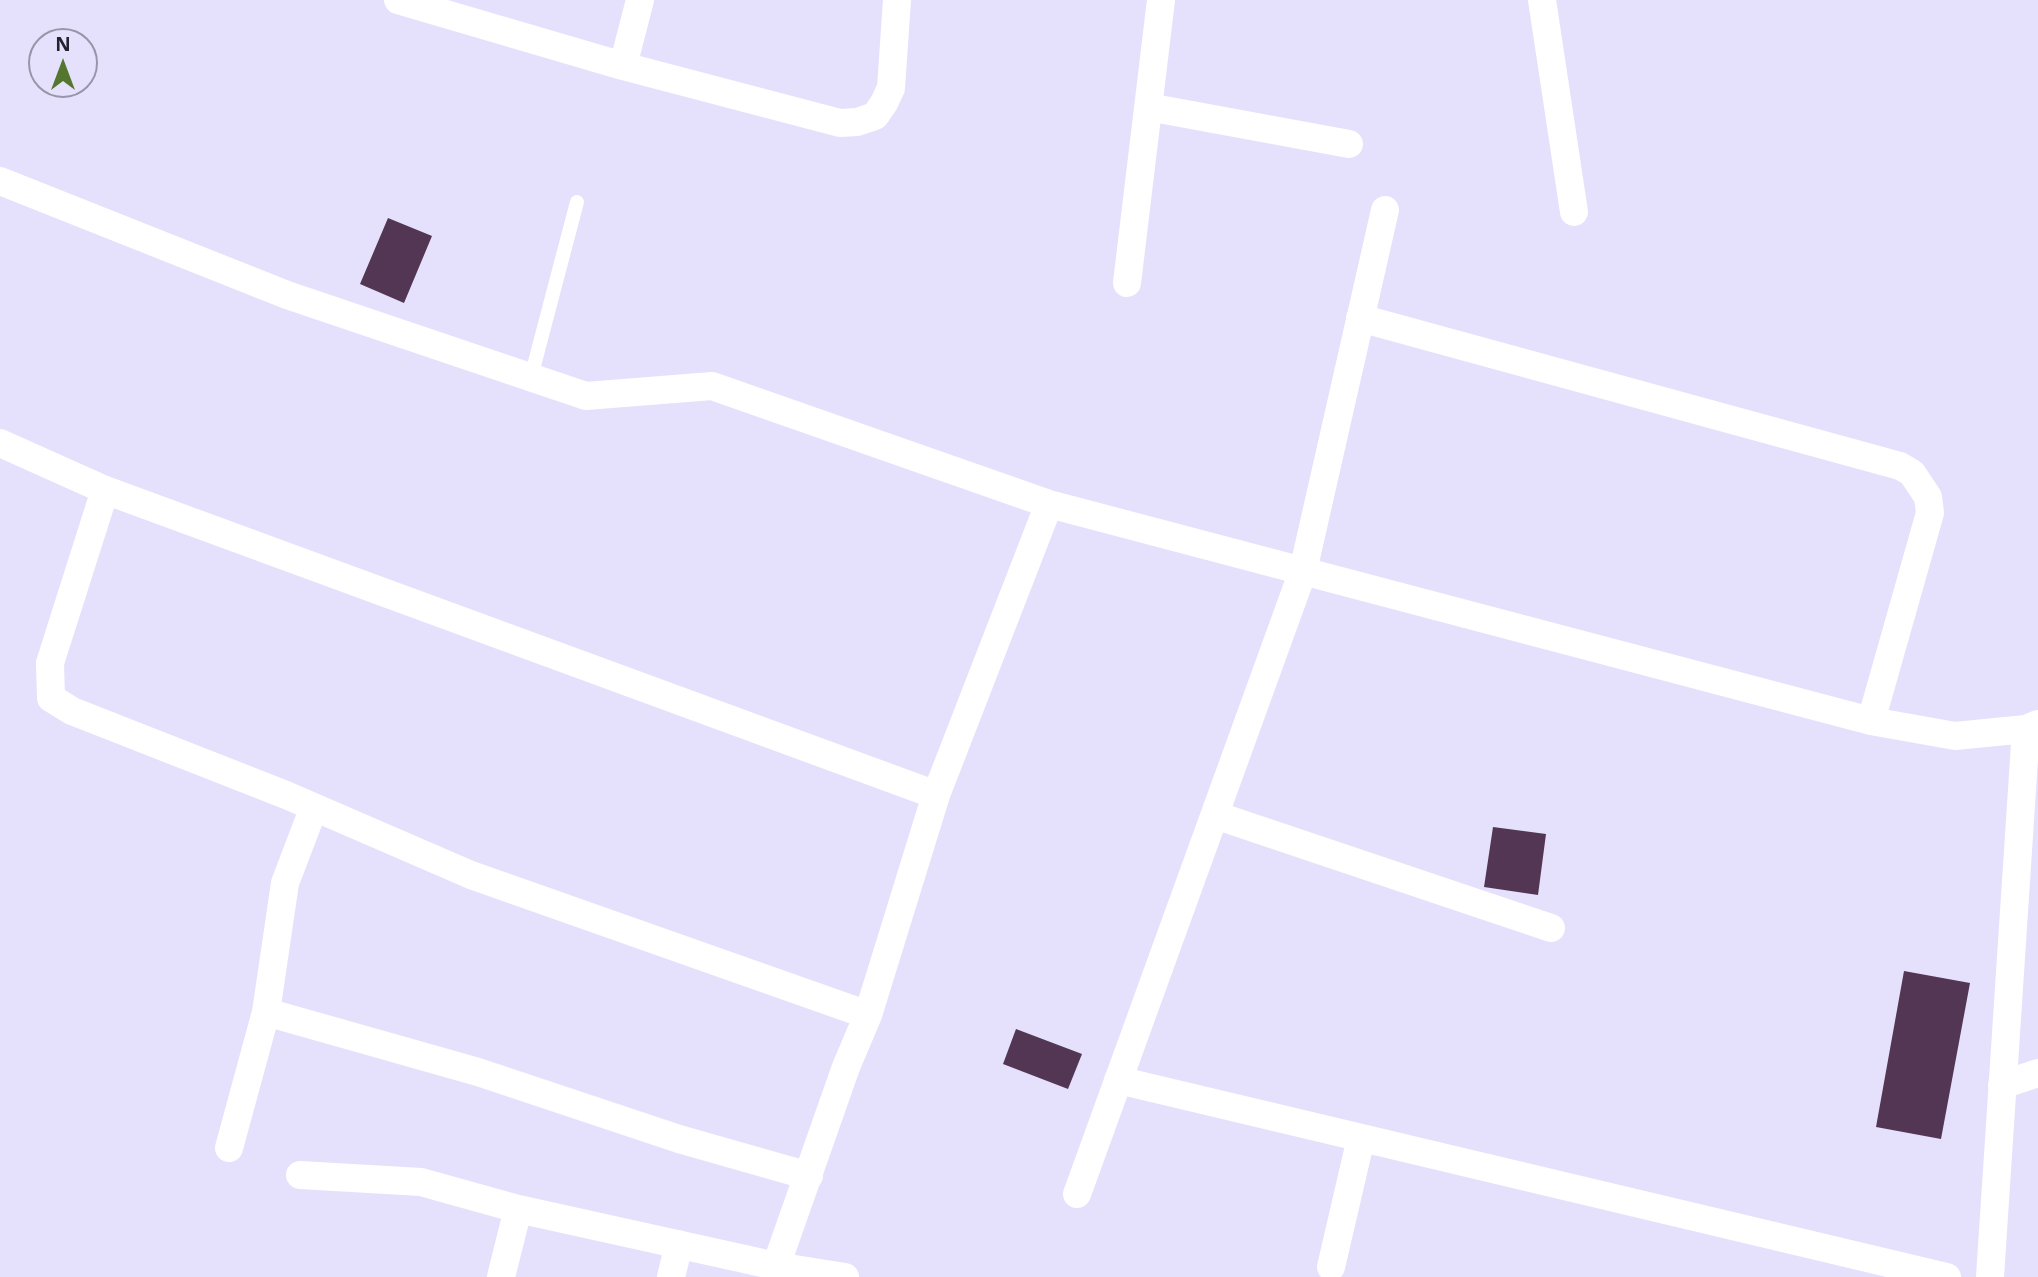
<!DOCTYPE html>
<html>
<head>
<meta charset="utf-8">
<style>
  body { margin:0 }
  #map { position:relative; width:2038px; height:1277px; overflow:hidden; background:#e5e1fc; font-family:"Open Sans",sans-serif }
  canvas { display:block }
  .north { position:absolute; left:28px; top:28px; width:70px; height:70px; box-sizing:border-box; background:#e5e1fc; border:2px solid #9895aa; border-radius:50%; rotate:0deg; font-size:19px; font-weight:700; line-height:28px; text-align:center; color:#24222f }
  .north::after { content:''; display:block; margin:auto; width:24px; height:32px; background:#55762e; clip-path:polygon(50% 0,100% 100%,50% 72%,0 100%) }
</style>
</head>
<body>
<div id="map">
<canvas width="2038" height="1277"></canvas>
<div class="north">N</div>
</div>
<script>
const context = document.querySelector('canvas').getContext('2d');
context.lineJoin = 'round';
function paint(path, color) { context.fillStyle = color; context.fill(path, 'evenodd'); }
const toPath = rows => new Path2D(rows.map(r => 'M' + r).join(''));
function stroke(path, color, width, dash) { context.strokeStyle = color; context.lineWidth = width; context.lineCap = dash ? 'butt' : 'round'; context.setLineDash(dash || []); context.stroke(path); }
paint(toPath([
  [388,218,432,236,404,303,360,284],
  [1493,827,1546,834,1538,895,1484,887],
  [1904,971,1970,983,1941,1139,1876,1127],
  [1016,1029,1082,1054,1068,1089,1003,1064]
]), '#533653');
stroke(toPath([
  [531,377,577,202]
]), '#fff', 14);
stroke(toPath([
  [398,0,623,66,840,123,857,122,875,116,884,103,891,88,897,0],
  [1542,0,1574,212],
  [623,66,640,0],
  [1148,107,1349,144],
  [0,181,287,295,586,396,712,386,1049,504,1871,721,1955,736,2026,729,2038,724],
  [1127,283,1161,0],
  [1360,318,1900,466,1912,473,1928,497,1930,513,1871,721],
  [0,443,105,490,936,795],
  [105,490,50,663,51,698,72,711,286,795,471,875,868,1015],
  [1215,815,1551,928],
  [266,1012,478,1072,679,1139,809,1176],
  [1118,1080,1947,1277],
  [2002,1085,2038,1073],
  [229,1148,266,1012,285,883,314,807],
  [300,1175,421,1182,518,1209,776,1266,845,1277],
  [1077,1194,1303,571,1385,210],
  [776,1266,846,1067,868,1015,936,795,1049,504],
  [1331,1267,1361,1138],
  [501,1277,518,1209],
  [671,1277,679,1244],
  [1990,1277,2026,729]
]), '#fff', 28);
</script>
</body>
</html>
